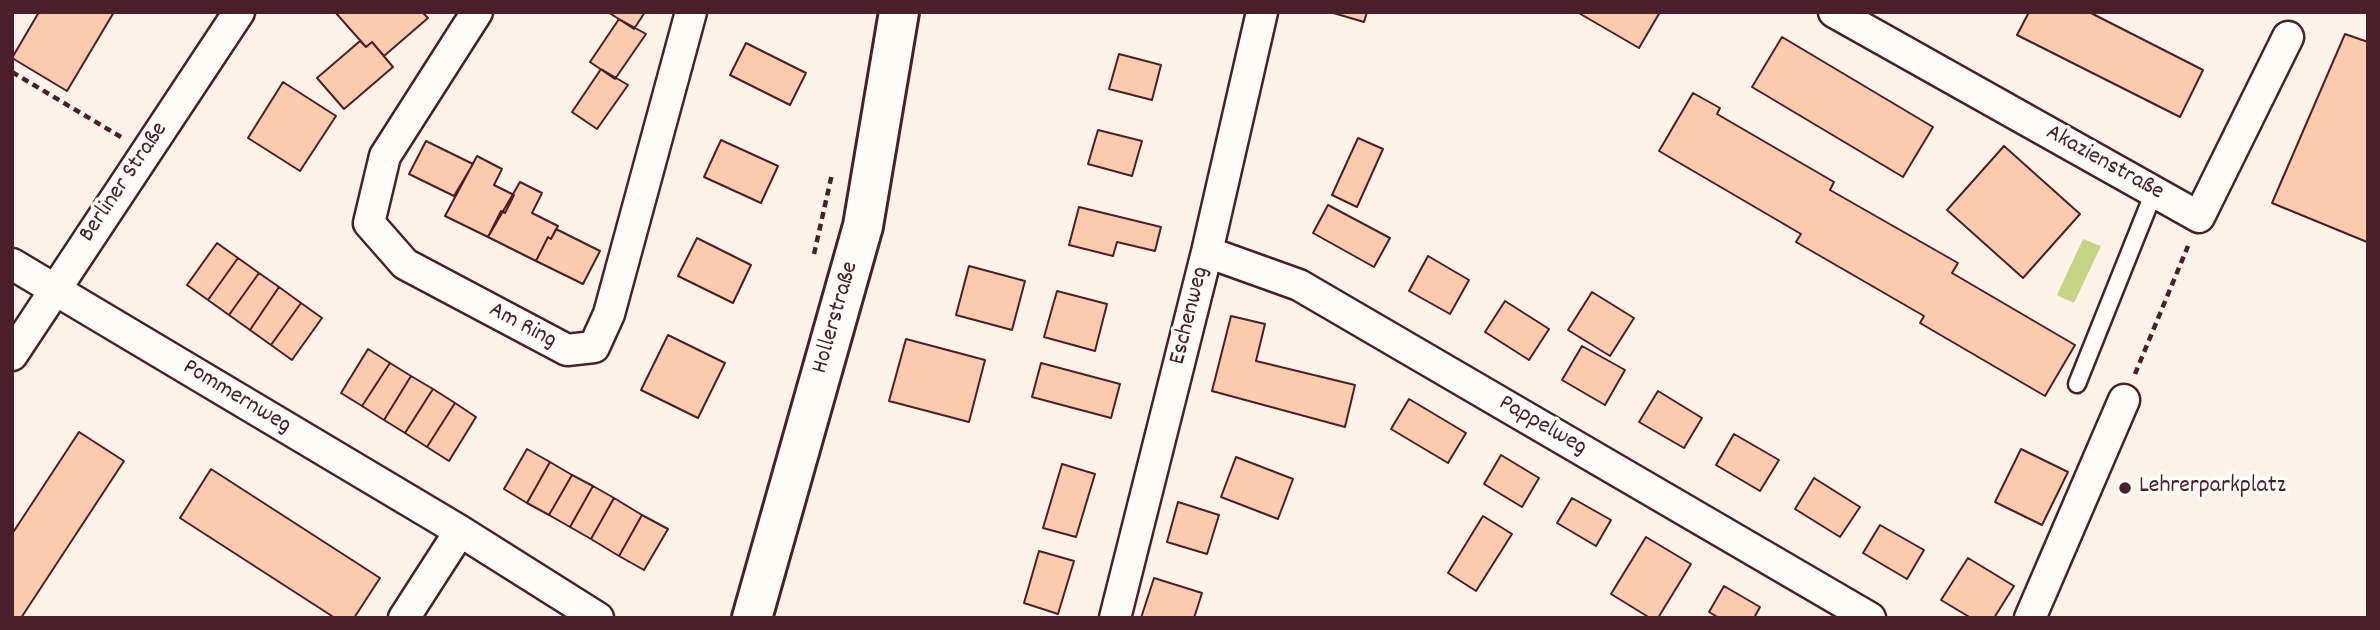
<!DOCTYPE html>
<html>
<head>
<meta charset="utf-8">
<style>
  body { margin:0 }
  #map { position:relative; width:2380px; height:630px; overflow:hidden; background:#fdf2e8; font-family:Dekko,sans-serif }
  canvas { display:block }
  .frame { position:absolute; inset:0; border:14px solid #4a1f2b; pointer-events:none }
</style>
</head>
<body>
<div id="map">
<canvas width="2380" height="630"></canvas>
<div class="frame"></div>
</div>
<script>
const context = document.querySelector('canvas').getContext('2d');
context.lineJoin = 'round';
function paint(path, color) { context.fillStyle = color; context.fill(path, 'evenodd'); }
const toPath = rows => new Path2D(rows.map(r => 'M' + r).join(''));
function stroke(path, color, width, dash) { context.strokeStyle = color; context.lineWidth = width; context.lineCap = dash ? 'butt' : 'round'; context.setLineDash(dash || []); context.stroke(path); }
function write(font, color, halo, rows, align = 'center') {
  context.font = font + ' Dekko,sans-serif'; context.lineWidth = 7; context.setLineDash([]); context.textBaseline = 'middle'; context.strokeStyle = halo; context.fillStyle = color; for (const [text, x, y, turn = 0] of rows) {
    context.save(); context.translate(x, y); context.rotate((+turn || 0) * Math.PI / 180); context.textAlign = isNaN(turn) ? turn : align; if (halo) context.strokeText(text, 0, 0); context.fillText(text, 0, 0); context.restore();
  }
}
paint(toPath([
  [2083,239,2101,246,2074,303,2057,295]
]), '#c6d488');
const building = toPath([
  [39,12,114,12,67,91,12,58,39,12],
  [335,12,422,12,428,18,384,56,372,42,366,47,335,12],
  [608,12,645,12,634,29,608,12],
  [1330,12,1367,12,1364,22,1330,12],
  [1577,12,1660,12,1639,48,1577,12],
  [2029,12,2089,12,2203,70,2180,117,2017,35,2029,12],
  [619,19,646,34,615,79,590,62,619,19],
  [2345,34,2368,42,2367,242,2272,203,2345,34],
  [1782,37,1933,127,1903,177,1752,87,1782,37],
  [360,41,366,47,372,42,393,67,344,109,317,78,360,41],
  [746,43,806,73,790,105,730,75,746,43],
  [1119,54,1161,65,1152,100,1109,89,1119,54],
  [601,69,628,85,597,129,572,112,601,69],
  [283,82,336,116,300,171,248,138,283,82],
  [1693,93,1720,108,1717,114,1834,182,1830,190,1958,263,1952,273,2075,345,2045,396,1920,323,1924,316,1796,242,1801,234,1659,151,1693,93],
  [1098,130,1142,141,1132,176,1088,164,1098,130],
  [1358,138,1383,149,1357,207,1332,195,1358,138],
  [721,140,778,166,761,203,704,177,721,140],
  [426,141,473,164,454,196,409,174,426,141],
  [2004,146,2080,214,2023,278,1947,210,2004,146],
  [477,156,502,169,494,185,514,195,505,213,501,211,488,237,445,216,477,156],
  [520,182,542,193,532,213,558,226,551,239,548,237,536,261,488,237,520,182],
  [1328,205,1390,238,1374,267,1313,233,1328,205],
  [1079,207,1161,227,1155,251,1117,242,1113,256,1069,245,1079,207],
  [556,229,600,251,583,284,536,261,548,237,551,239,556,229],
  [697,238,751,265,733,303,678,276,697,238],
  [217,243,238,258,208,300,187,285,217,243],
  [1428,256,1469,280,1450,314,1409,291,1428,256],
  [238,258,259,273,229,315,208,300,238,258],
  [969,266,1025,281,1012,330,956,315,969,266],
  [259,273,279,287,250,330,229,315,259,273],
  [279,287,301,303,271,345,250,330,279,287],
  [1057,291,1107,304,1095,351,1044,337,1057,291],
  [1592,292,1634,318,1610,356,1568,330,1592,292],
  [1505,301,1549,329,1529,360,1485,332,1505,301],
  [301,303,322,318,292,360,271,345,301,303],
  [1231,316,1265,324,1256,361,1355,385,1345,427,1212,391,1231,316],
  [668,335,725,363,698,418,641,390,668,335],
  [906,339,985,360,969,422,889,401,906,339],
  [1582,346,1625,370,1605,405,1562,380,1582,346],
  [368,349,390,363,362,406,341,393,368,349],
  [390,363,411,376,384,420,362,406,390,363],
  [1041,363,1120,384,1111,418,1032,397,1041,363],
  [411,376,433,389,405,433,384,420,411,376],
  [433,389,455,403,427,447,405,433,433,389],
  [1658,391,1702,418,1684,448,1639,422,1658,391],
  [1409,399,1466,433,1448,463,1391,429,1409,399],
  [455,403,476,417,449,461,427,447,455,403],
  [79,432,124,461,21,618,12,618,12,534,79,432],
  [1734,434,1779,460,1760,491,1716,465,1734,434],
  [527,449,550,462,527,503,504,489,527,449],
  [2021,449,2068,472,2042,525,1995,502,2021,449],
  [1501,455,1539,478,1522,507,1484,484,1501,455],
  [1236,457,1293,479,1278,519,1221,497,1236,457],
  [550,462,572,475,549,515,527,503,550,462],
  [1062,464,1095,474,1076,537,1043,528,1062,464],
  [211,469,380,578,354,618,335,618,180,518,211,469],
  [572,475,593,486,570,527,549,515,572,475],
  [1814,478,1860,507,1840,537,1795,509,1814,478],
  [593,486,614,498,591,539,570,527,593,486],
  [614,498,642,515,619,556,591,539,614,498],
  [1572,498,1611,520,1596,546,1557,523,1572,498],
  [1178,502,1219,515,1207,554,1167,542,1178,502],
  [642,515,668,529,644,570,619,556,642,515],
  [1483,516,1512,534,1476,591,1448,573,1483,516],
  [1880,525,1924,550,1907,579,1863,553,1880,525],
  [1646,537,1691,564,1658,618,1650,618,1611,594,1646,537],
  [1039,551,1074,561,1058,614,1024,603,1039,551],
  [1968,558,2014,586,1994,618,1971,618,1941,600,1968,558],
  [1154,578,1202,593,1194,618,1141,618,1154,578],
  [1724,586,1760,607,1754,618,1719,618,1709,612,1724,586]
]);
paint(building, '#fccaac');
stroke(building, '#4a1f2b', 2);
const service = toPath([
  [2077,384,2154,192]
]);
const minor = toPath([
  [477,12,385,156,369,223,405,264,567,350,594,347,609,314,691,12],
  [1834,12,2199,217,2288,37],
  [1207,252,1299,285,1870,618],
  [12,264,460,531,598,618],
  [12,355,239,12],
  [404,618,460,531],
  [1115,618,1207,252,1262,12],
  [2030,618,2124,400]
]);
const primary = toPath([
  [752,618,863,226,899,12]
]);
stroke(service, '#4a1f2b', 21);
stroke(minor, '#4a1f2b', 35);
stroke(primary, '#4a1f2b', 44);
stroke(toPath([
  [12,72,121,137],
  [814,254,832,174],
  [2135,374,2188,246]
]), '#4a1f2b', 4.5, [7, 5]);
stroke(service, '#fdfcf7', 16);
stroke(minor, '#fdfcf7', 30);
stroke(primary, '#fdfcf7', 38);
for (const [x, y, r, color] of [
  [2125,488,7,"#4a1f2b"]
]) { const dot = new Path2D(); dot.arc(x, y, r, 0, 2 * Math.PI); context.fillStyle = color; context.fill(dot); stroke(dot, '#fdfcf7', 2.5); }
write('24px', '#4a1f2b', '#fdfcf7', [
  ["Akazienstraße",2104,164,29],
  ["Berliner Straße",125,183,-56],
  ["Eschenweg",1191,316,-76],
  ["Hollerstraße",837,318,-74],
  ["Am Ring",522,327,28],
  ["Pommernweg",236,398,31],
  ["Pappelweg",1542,427,30]
]);
write('24px', '#4a1f2b', '#fdfcf7', [
  ["Lehrerparkplatz",2139,488]
], 'left');
</script>
</body>
</html>
